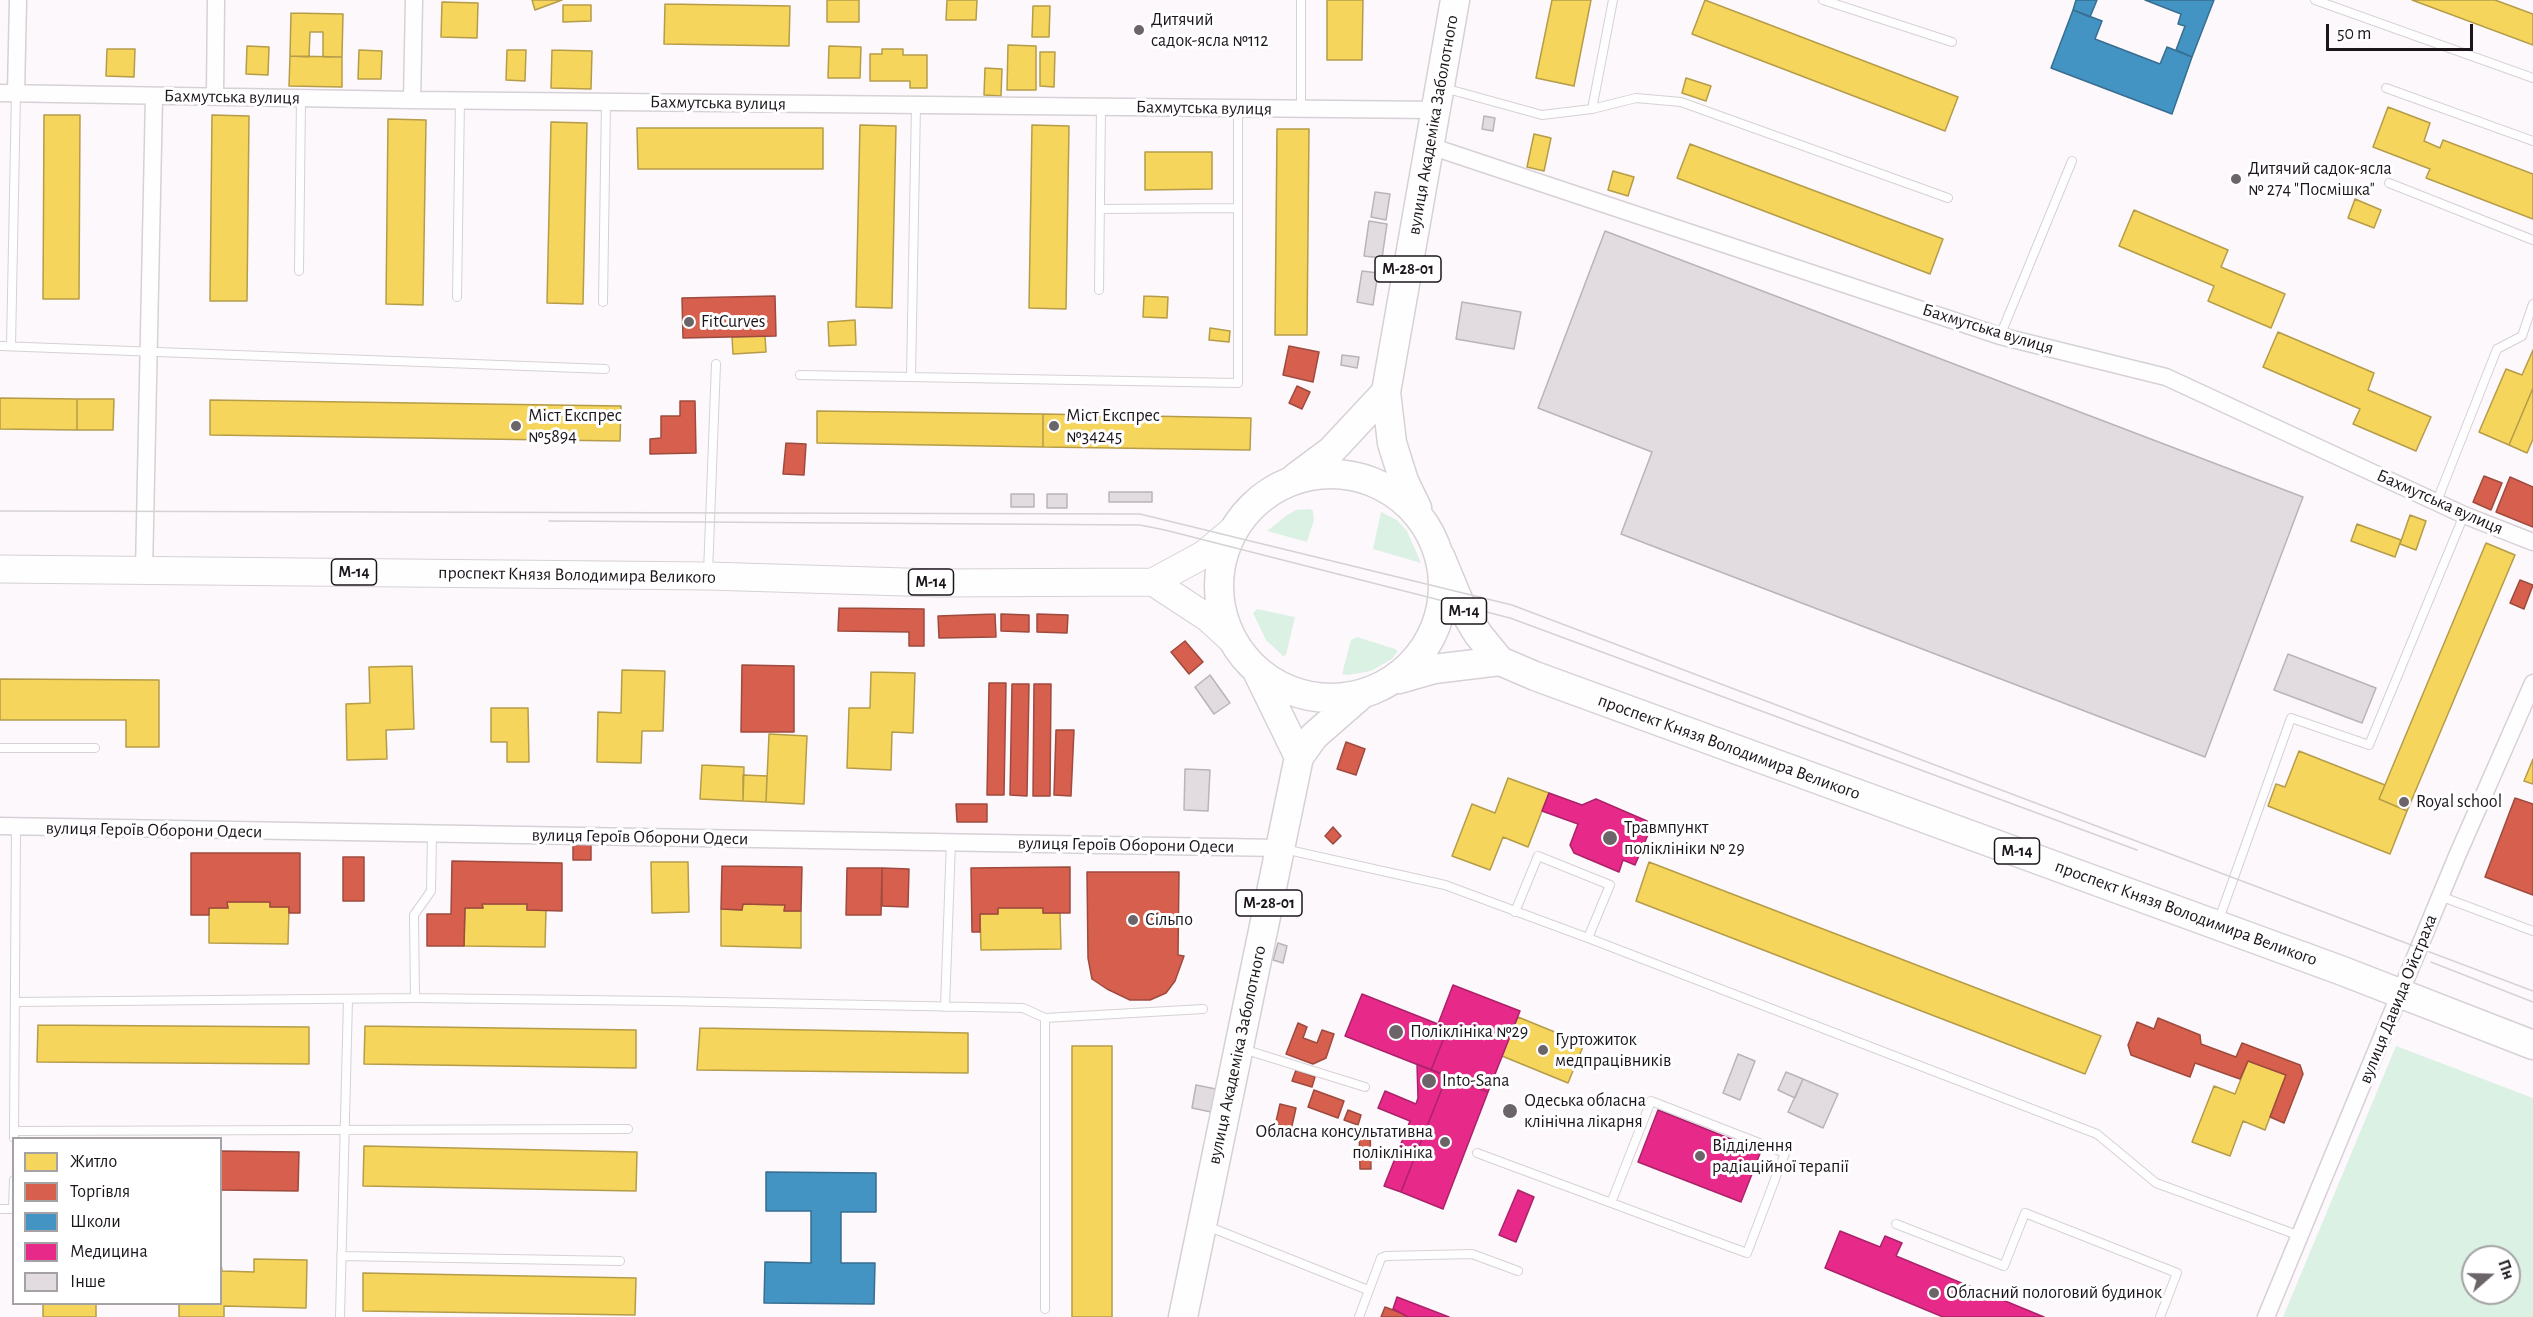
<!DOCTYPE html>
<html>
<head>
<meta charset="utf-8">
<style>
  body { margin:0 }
  #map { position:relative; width:2533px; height:1317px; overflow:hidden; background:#fdf8fc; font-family:"Alegreya Sans",sans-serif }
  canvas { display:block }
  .legend { position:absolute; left:12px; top:1137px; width:210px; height:168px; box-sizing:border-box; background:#fff; border:2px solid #a4a2a4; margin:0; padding:8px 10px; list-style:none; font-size:18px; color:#1c161c }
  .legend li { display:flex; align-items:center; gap:12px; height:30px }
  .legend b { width:30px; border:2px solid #a4a2a4 }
  .north { position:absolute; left:2461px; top:1245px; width:60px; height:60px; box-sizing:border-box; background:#fff; border:2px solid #a4a2a4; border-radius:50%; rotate:70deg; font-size:16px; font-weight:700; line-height:24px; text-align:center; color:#1c161c }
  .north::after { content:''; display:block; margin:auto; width:21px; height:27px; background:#6b656a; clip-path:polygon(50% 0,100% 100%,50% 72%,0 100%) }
  .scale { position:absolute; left:2326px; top:24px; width:147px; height:27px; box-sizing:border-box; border:3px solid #1c161c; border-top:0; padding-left:8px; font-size:18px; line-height:21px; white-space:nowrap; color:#1c161c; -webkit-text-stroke:4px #fff; paint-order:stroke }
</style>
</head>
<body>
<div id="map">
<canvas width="2533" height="1317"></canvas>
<ul class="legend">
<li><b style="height:16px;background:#f6d55c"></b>Житло</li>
<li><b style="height:16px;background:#d6604d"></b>Торгівля</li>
<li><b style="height:16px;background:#4393c3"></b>Школи</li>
<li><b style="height:16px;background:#e7298a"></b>Медицина</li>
<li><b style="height:16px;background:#e2dce0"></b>Інше</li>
</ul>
<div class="north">Пн</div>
<div class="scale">50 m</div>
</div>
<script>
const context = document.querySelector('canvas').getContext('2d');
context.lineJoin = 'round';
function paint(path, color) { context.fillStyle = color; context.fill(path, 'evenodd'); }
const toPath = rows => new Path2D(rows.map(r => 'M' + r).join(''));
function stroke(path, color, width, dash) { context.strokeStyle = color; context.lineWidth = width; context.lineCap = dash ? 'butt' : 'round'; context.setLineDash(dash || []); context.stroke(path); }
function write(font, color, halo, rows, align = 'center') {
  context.font = font + ' "Alegreya Sans",sans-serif'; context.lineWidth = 6; context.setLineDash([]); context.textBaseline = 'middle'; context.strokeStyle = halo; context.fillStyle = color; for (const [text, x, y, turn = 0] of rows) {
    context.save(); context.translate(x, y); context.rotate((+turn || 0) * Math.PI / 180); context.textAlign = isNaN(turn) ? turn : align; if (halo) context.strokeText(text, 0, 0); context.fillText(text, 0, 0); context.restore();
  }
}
paint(toPath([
  [1310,509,1313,511,1314,520,1307,542,1267,531,1287,515,1296,510],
  [1381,512,1397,520,1407,531,1421,563,1373,549],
  [1257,609,1295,617,1286,655,1283,656,1266,640,1253,613],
  [1357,637,1395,649,1398,651,1392,659,1371,671,1348,675,1342,674,1351,640],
  [2396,1046,2533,1098,2533,1317,2283,1317],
  [2473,1257,2509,1257,2509,1293,2473,1293]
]), '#dbf1e3');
const homes = toPath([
  [532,0,562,0,535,10,532,0],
  [827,0,859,0,859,22,827,22,827,0],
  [947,0,977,0,976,20,946,20,947,0],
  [1327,0,1363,0,1362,60,1327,60,1327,0],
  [1552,0,1591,0,1574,86,1536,78,1552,0],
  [1705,0,1958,97,1945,131,1692,34,1705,0],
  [2412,0,2495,0,2533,14,2533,45,2412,0],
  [442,2,478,3,477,38,441,37,442,2],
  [665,4,790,6,789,46,664,44,665,4],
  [563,5,591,5,591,21,563,22,563,5],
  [1033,6,1050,6,1049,37,1032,37,1033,6],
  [291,13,343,14,342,57,323,57,323,32,310,32,309,57,290,56,291,13],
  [1008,45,1036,46,1036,90,1007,90,1008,45],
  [247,46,269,47,268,75,246,74,247,46],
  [829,46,861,47,860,78,828,78,829,46],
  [107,49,135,49,134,77,106,76,107,49],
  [882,49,903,49,903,55,927,55,927,88,910,88,910,81,870,81,870,54,882,54,882,49],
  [359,50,382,51,381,79,358,79,359,50],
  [507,50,526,50,525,81,506,80,507,50],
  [552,50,592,51,591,89,551,88,552,50],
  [1040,52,1055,52,1054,87,1040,86,1040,52],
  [290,56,342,57,342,87,289,86,290,56],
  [985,68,1002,69,1001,96,984,95,985,68],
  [1686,78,1711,86,1706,101,1682,93,1686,78],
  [2388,107,2430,123,2424,141,2440,148,2443,140,2533,174,2533,219,2426,178,2430,169,2373,147,2388,107],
  [44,115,80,115,79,299,43,299,44,115],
  [212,115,249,116,247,301,210,301,212,115],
  [388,119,426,120,423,305,386,304,388,119],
  [551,122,587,123,583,304,547,303,551,122],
  [860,125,896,126,892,308,856,307,860,125],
  [1032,125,1069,126,1066,309,1029,308,1032,125],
  [637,128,823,128,823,169,638,169,637,128],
  [1277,129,1309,129,1307,335,1275,335,1277,129],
  [1534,134,1551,138,1544,171,1527,167,1534,134],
  [1690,144,1943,239,1930,274,1677,178,1690,144],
  [1145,152,1212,152,1212,189,1145,190,1145,152],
  [1613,171,1634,177,1628,196,1608,190,1613,171],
  [2355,199,2381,210,2374,228,2348,218,2355,199],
  [2134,210,2228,250,2221,267,2285,294,2271,328,2208,301,2214,286,2119,246,2134,210],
  [1144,296,1168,297,1167,318,1143,317,1144,296],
  [855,320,856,345,829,346,828,322,855,320],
  [1210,328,1230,331,1229,342,1209,340,1210,328],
  [2278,332,2374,373,2368,390,2431,417,2416,451,2353,424,2360,409,2263,367,2278,332],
  [765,336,766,352,733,354,732,337,765,336],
  [2533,350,2533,388,2509,445,2479,432,2506,369,2522,375,2533,350],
  [2533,388,2533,439,2527,453,2509,445,2533,388],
  [0,398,77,399,77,430,0,429,0,398],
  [77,399,114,399,113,430,77,430,77,399],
  [210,400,621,406,620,441,210,435,210,400],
  [817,411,1043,414,1043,447,817,443,817,411],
  [1043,414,1251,418,1250,450,1043,447,1043,414],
  [2410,515,2426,521,2416,550,2400,544,2410,515],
  [2357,524,2401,540,2395,557,2351,541,2357,524],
  [2486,543,2515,555,2407,811,2379,799,2486,543],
  [412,666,414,729,386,730,387,759,347,760,346,704,370,703,369,667,412,666],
  [622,670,665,671,663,731,642,731,641,763,597,762,598,712,621,713,622,670],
  [871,672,915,673,913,733,892,732,891,770,847,768,849,708,870,708,871,672],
  [0,679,159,680,159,747,126,747,126,720,0,720,0,679],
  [491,708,528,708,529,762,507,762,507,742,491,742,491,708],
  [769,734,807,736,804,804,766,802,769,734],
  [2299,751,2385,785,2379,799,2407,811,2390,854,2268,806,2276,784,2285,787,2299,751],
  [2533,759,2533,784,2524,781,2533,759],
  [702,765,744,767,743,801,700,799,702,765],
  [743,775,767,776,766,802,743,801,743,775],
  [1508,778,1549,793,1528,847,1503,837,1490,870,1452,856,1472,804,1495,813,1508,778],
  [651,862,688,862,689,912,652,913,651,862],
  [1649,862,2101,1036,2085,1074,1636,901,1649,862],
  [227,902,270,902,270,907,289,907,288,944,209,943,209,908,228,908,227,902],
  [482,904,527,904,527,910,546,910,545,947,464,946,465,908,483,908,482,904],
  [743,904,785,905,784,911,801,911,801,948,721,946,721,909,742,910,743,904],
  [998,908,1043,908,1043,913,1060,913,1061,949,981,950,980,914,998,914,998,908],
  [1518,1017,1584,1044,1568,1083,1502,1056,1518,1017],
  [38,1025,309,1027,309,1064,37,1062,38,1025],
  [365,1026,636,1030,636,1068,364,1064,365,1026],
  [700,1028,968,1033,968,1073,697,1070,700,1028],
  [1072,1046,1112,1046,1112,1317,1072,1317,1072,1046],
  [2248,1061,2286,1075,2265,1130,2243,1121,2230,1156,2192,1142,2214,1086,2235,1094,2248,1061],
  [364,1146,637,1152,636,1191,363,1186,364,1146],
  [220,1257,222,1271,254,1272,254,1259,307,1260,306,1308,224,1306,224,1317,179,1317,179,1304,220,1304,220,1257],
  [363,1273,636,1278,635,1315,363,1311,363,1273],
  [43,1304,96,1304,96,1317,43,1317,43,1304]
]);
paint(homes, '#f6d55c');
stroke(homes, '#b59c49', 1.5);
const shops = toPath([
  [775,296,776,336,683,338,682,298,775,296],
  [1289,346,1319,352,1313,382,1283,375,1289,346],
  [1297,386,1310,392,1302,409,1289,403,1297,386],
  [680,401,695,401,696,453,650,454,650,439,661,438,661,416,680,416,680,401],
  [786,443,806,444,804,475,783,474,786,443],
  [2484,476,2502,483,2491,510,2473,502,2484,476],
  [2510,477,2533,487,2533,527,2496,512,2510,477],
  [2520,580,2533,585,2524,609,2510,603,2520,580],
  [839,608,924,609,924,646,909,646,909,632,838,631,839,608],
  [995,614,996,637,939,638,938,616,995,614],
  [1001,614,1029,615,1029,632,1001,631,1001,614],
  [1037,614,1068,615,1067,633,1037,632,1037,614],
  [1185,641,1203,662,1189,674,1171,652,1185,641],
  [742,665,794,666,794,732,741,732,742,665],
  [989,683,1006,683,1004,795,987,795,989,683],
  [1012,684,1029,684,1027,796,1010,795,1012,684],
  [1034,684,1051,684,1050,796,1033,796,1034,684],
  [1056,730,1074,730,1071,796,1054,795,1056,730],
  [1346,742,1365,749,1356,775,1337,769,1346,742],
  [2515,798,2533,804,2533,895,2485,877,2515,798],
  [956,804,987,804,987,822,957,822,956,804],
  [1333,827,1341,836,1333,844,1325,836,1333,827],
  [573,845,591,845,591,860,573,860,573,845],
  [191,853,300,853,300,913,289,913,289,907,270,907,270,902,227,902,228,908,209,908,209,915,191,915,191,853],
  [343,857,364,857,364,901,343,901,343,857],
  [452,861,562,863,562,911,527,910,527,904,482,904,483,908,465,908,464,946,427,946,427,914,451,914,452,861],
  [722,866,802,867,801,911,784,911,785,905,743,904,742,910,721,909,722,866],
  [1070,867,1070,913,1043,913,1043,908,998,908,998,914,980,914,980,932,972,932,971,868,1070,867],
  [847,868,882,868,881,915,846,915,847,868],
  [882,868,909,869,908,907,882,906,882,868],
  [1087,872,1179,872,1178,955,1184,956,1175,981,1166,993,1150,1000,1130,1000,1107,989,1092,979,1088,958,1087,872],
  [2158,1018,2200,1035,2201,1044,2236,1057,2242,1043,2300,1065,2303,1074,2284,1123,2270,1117,2286,1075,2248,1061,2240,1079,2195,1063,2190,1077,2131,1055,2128,1045,2137,1022,2154,1029,2158,1018],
  [1298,1023,1307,1027,1303,1038,1317,1043,1322,1030,1334,1034,1326,1058,1313,1064,1286,1054,1298,1023],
  [1296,1070,1315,1077,1312,1087,1292,1081,1296,1070],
  [1314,1090,1344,1101,1338,1118,1308,1107,1314,1090],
  [1280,1104,1296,1108,1291,1130,1275,1126,1280,1104],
  [1348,1110,1361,1115,1358,1125,1344,1120,1348,1110],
  [1359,1128,1370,1128,1371,1169,1360,1169,1359,1128],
  [220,1151,299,1152,298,1191,220,1190,220,1151],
  [1385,1307,1409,1316,1408,1317,1381,1317,1385,1307]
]);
paint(shops, '#d6604d');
stroke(shops, '#9e4a3e', 1.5);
const schools = toPath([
  [2076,0,2097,0,2090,17,2073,10,2076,0],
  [2145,0,2214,0,2192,57,2176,50,2185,26,2178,24,2181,14,2145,0],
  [2073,10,2102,21,2095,39,2160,64,2167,47,2192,57,2172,114,2051,68,2073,10],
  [766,1172,876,1173,876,1212,841,1212,841,1263,875,1263,874,1304,764,1303,765,1262,811,1263,811,1211,766,1211,766,1172]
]);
paint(schools, '#4393c3');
stroke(schools, '#376e91', 1.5);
const health = toPath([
  [1549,793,1582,805,1596,799,1647,821,1650,830,1635,865,1623,860,1619,872,1574,853,1570,845,1578,824,1542,811,1549,793],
  [1453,985,1520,1011,1488,1092,1431,1070,1448,1028,1438,1024,1453,985],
  [1362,994,1448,1028,1431,1070,1345,1036,1362,994],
  [1417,1064,1447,1076,1401,1192,1384,1186,1410,1121,1378,1108,1385,1091,1416,1104,1418,1098,1417,1064],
  [1447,1076,1488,1092,1443,1209,1401,1192,1447,1076],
  [1658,1110,1761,1151,1741,1202,1638,1162,1658,1110],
  [1518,1190,1534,1197,1516,1242,1499,1235,1518,1190],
  [1840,1231,1880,1247,1885,1236,1902,1243,1896,1256,2044,1317,1943,1317,1825,1268,1840,1231],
  [1397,1297,1449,1317,1408,1317,1393,1309,1397,1297]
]);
paint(health, '#e7298a');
stroke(health, '#aa2369', 1.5);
const building = toPath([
  [1484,116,1495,118,1493,131,1482,129,1484,116],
  [1375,192,1390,194,1386,220,1371,217,1375,192],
  [1369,221,1387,224,1382,258,1364,256,1369,221],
  [1605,231,2303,497,2205,757,1621,534,1652,452,1538,408,1605,231],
  [1362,271,1378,273,1373,305,1357,302,1362,271],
  [1462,302,1521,312,1514,349,1456,339,1462,302],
  [1342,355,1359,357,1357,368,1341,365,1342,355],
  [1109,492,1152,492,1152,502,1109,502,1109,492],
  [1011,494,1034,494,1034,507,1011,507,1011,494],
  [1047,494,1067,494,1067,508,1047,508,1047,494],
  [2288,654,2376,688,2362,723,2274,690,2288,654],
  [1210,675,1230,703,1214,714,1195,687,1210,675],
  [1185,769,1210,770,1208,811,1184,810,1185,769],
  [1278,943,1287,946,1283,963,1273,960,1278,943],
  [1738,1054,1755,1061,1740,1100,1723,1093,1738,1054],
  [1786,1072,1803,1079,1795,1098,1778,1090,1786,1072],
  [1803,1079,1838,1094,1823,1128,1788,1112,1803,1079],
  [1196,1085,1216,1089,1211,1112,1192,1108,1196,1085]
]);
paint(building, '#e2dce0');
stroke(building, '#b9b4b8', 1.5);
const service = toPath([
  [1301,0,1301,109],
  [1823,0,1952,42],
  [2315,0,2533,78],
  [1444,88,1542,115,1592,109,1636,98,1681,102,1948,198],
  [2386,88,2533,141],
  [1592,109,1613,0],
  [2389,183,2533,240],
  [1100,209,1238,208],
  [299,271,301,98],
  [1099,290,1101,107],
  [457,297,460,100],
  [603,302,606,101],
  [2000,336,2072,161],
  [0,346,605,369],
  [11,346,16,93],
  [800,375,1238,383,1238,108],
  [911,377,916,105],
  [2437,501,2497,349,2522,336,2533,304],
  [708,573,716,364],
  [0,748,95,748],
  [1284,849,1445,885,1588,938,2097,1134,2156,1183,2300,1236],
  [2440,896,2533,931],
  [1515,912,1538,856,1610,885,1588,938],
  [2218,922,2291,718,2369,745,2464,515],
  [415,998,414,915,431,891,432,835],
  [15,1002,415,998,665,1001,1023,1008,1045,1018,1203,1009],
  [945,1007,951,841],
  [1045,1018,1045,1309],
  [1243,1049,1365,1087],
  [14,1131,628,1129],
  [14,1138,16,827],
  [1477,1153,1676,1227,1747,1253,1785,1153,1651,1101,1611,1203],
  [0,1209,13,1209,14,1180],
  [1896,1224,2004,1266,2025,1213,2177,1273,2160,1317],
  [1207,1226,1368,1290],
  [341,1256,620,1261],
  [340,1317,348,999],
  [1359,1317,1381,1258,1386,1256,1472,1254,1518,1271]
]);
const minor = toPath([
  [0,93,412,100,1436,110],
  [16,93,18,0],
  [215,96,216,0],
  [412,100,414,0],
  [1430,146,2000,336,2166,377,2464,515,2533,542],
  [144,571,154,96],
  [0,826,1280,848],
  [2266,1317,2457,856,2533,683]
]);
const primary = toPath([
  [0,569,708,576,938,583,1153,582,1203,555,1234,529],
  [1153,582,1208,618,1233,641]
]);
const trunk = toPath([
  '1219 586a112 112 0 1 1 224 0a112 112 0 1 1-224 0Z',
  [1296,477,1331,451,1386,392],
  [1417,508,1404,481,1392,443,1386,392,1455,0],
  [1440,556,1460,604,1478,634,1500,661,1535,676,2340,970,2533,1045],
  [1258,673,1299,757],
  [1399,679,1434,669,1500,661],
  [1183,1317,1299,757,1314,736,1361,695]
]);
stroke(service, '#d6d1d6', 10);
stroke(minor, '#d6d1d6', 19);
stroke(primary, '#d6d1d6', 29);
stroke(trunk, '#d6d1d6', 31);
stroke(service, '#fffeff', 8);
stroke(minor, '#fffeff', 16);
stroke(primary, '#fffeff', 27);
stroke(trunk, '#fffeff', 28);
stroke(toPath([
  [0,511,1140,514,1512,605,2533,991],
  [549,521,1140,525,1165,530,1510,618,2137,850],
  [2431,962,2533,1002]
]), '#d3d3d3', 1.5);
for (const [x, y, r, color] of [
  [1139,30,6,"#6b656a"],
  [2236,179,6,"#6b656a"],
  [689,322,6,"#6b656a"],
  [516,426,6,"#6b656a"],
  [1054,426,6,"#6b656a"],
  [2404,802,6,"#6b656a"],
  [1610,838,8,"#6b656a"],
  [1133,920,6,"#6b656a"],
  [1396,1032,8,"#6b656a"],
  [1543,1050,6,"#6b656a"],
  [1429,1081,8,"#6b656a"],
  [1510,1111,8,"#6b656a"],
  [1445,1142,6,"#6b656a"],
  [1700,1156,6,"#6b656a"],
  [1934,1293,6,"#6b656a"]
]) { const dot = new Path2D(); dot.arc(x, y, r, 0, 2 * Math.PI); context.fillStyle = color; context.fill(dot); stroke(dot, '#fff', 2); }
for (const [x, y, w] of [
  [1408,269,66],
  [354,572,45],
  [931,582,45],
  [1464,611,45],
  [2017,851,45],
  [1269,903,66]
]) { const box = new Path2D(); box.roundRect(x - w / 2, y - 13, w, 26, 4.5); context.fillStyle = '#fff'; context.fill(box); stroke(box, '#1c161c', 1.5); }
write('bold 16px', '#1c161c', null, [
  ["М-28-01",1408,269],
  ["М-14",354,572],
  ["М-14",931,582],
  ["М-14",1464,611],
  ["М-14",2017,851],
  ["М-28-01",1269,903]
]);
write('18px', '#1c161c', '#fff', [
  ["Дитячий",1151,20],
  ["садок-ясла №112",1151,41],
  ["Дитячий садок-ясла",2248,169],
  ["№ 274 \"Посмішка\"",2248,190],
  ["FitCurves",701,322],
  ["Міст Експрес",528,416],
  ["№5894",528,437],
  ["Міст Експрес",1066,416],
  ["№34245",1066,437],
  ["Royal school",2416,802],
  ["Травмпункт",1624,828],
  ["поліклініки № 29",1624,849],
  ["Сільпо",1145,920],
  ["Поліклініка №29",1410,1032],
  ["Гуртожиток",1555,1040],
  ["медпрацівників",1555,1061],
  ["Into-Sana",1442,1081],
  ["Одеська обласна",1524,1101],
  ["клінічна лікарня",1524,1122],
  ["Обласна консультативна",1433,1132,"right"],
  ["поліклініка",1433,1153,"right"],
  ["Відділення",1712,1146],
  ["радіаційної терапії",1712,1167],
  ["Обласний пологовий будинок",1946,1293]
], 'left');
write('18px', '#1c161c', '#fff', [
  ["Бахмутська вулиця",232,97,1],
  ["Бахмутська вулиця",718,103,1],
  ["Бахмутська вулиця",1204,108,1],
  ["вулиця Академіка Заболотного",1433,125,-80],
  ["Бахмутська вулиця",1988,329,17],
  ["Бахмутська вулиця",2440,502,24],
  ["проспект Князя Володимира Великого",577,575,1],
  ["проспект Князя Володимира Великого",1729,747,20],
  ["вулиця Героїв Оборони Одеси",154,830,1],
  ["вулиця Героїв Оборони Одеси",640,837,1],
  ["вулиця Героїв Оборони Одеси",1126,845,1],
  ["проспект Князя Володимира Великого",2186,913,20],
  ["вулиця Давида Ойстраха",2398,999,-68],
  ["вулиця Академіка Заболотного",1237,1055,-78]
]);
</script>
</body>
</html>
